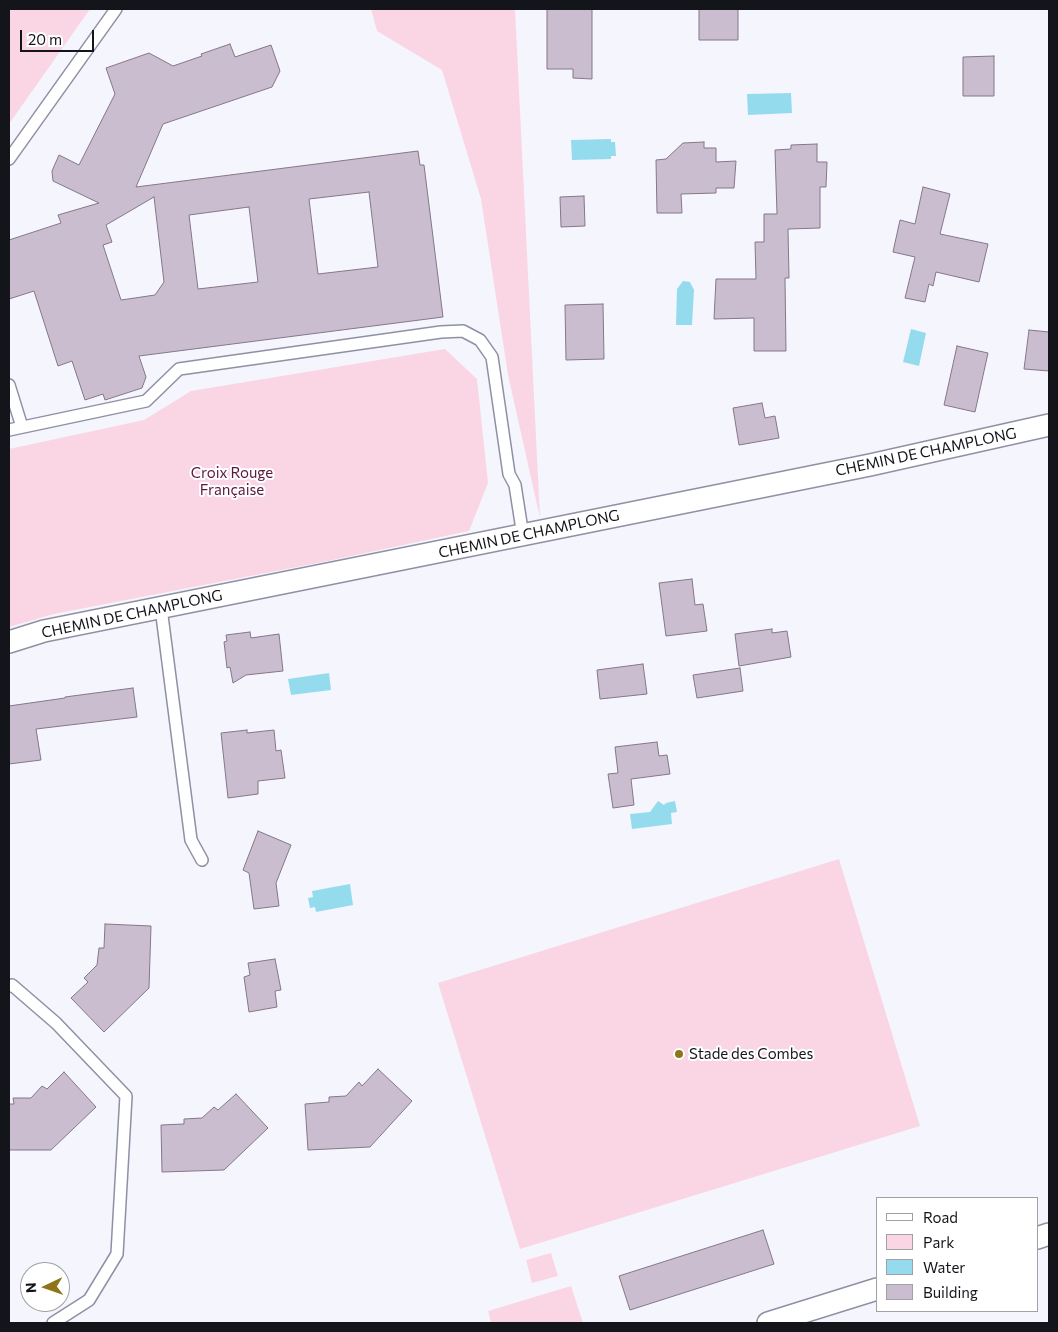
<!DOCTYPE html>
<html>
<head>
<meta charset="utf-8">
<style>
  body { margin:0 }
  #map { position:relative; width:1058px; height:1332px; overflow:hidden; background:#f5f5fe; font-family:Commissioner,sans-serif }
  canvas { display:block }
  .frame { position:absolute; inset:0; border:10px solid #14141b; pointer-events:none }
  .legend { position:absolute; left:876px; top:1197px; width:162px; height:115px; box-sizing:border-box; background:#fff; border:1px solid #a1a1a4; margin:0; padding:6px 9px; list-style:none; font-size:15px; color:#14141b }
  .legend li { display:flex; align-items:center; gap:10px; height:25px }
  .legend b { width:25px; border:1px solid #a1a1a4 }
  .north { position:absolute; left:20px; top:1262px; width:50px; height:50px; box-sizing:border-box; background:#fff; border:1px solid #a1a1a4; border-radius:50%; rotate:267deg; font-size:14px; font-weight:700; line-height:20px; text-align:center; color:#14141b }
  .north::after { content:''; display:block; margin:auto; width:18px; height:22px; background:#8e751a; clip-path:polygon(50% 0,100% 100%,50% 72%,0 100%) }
  .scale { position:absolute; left:20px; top:30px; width:74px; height:22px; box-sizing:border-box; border:2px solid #14141b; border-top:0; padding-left:6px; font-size:15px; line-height:18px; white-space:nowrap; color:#14141b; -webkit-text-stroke:4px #fff; paint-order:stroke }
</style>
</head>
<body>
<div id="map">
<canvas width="1058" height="1332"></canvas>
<div class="frame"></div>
<ul class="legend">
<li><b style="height:6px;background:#fff"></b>Road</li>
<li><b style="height:14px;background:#fad6e5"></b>Park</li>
<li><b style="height:14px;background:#94dced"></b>Water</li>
<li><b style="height:14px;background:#cbbdd0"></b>Building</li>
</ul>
<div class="north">N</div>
<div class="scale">20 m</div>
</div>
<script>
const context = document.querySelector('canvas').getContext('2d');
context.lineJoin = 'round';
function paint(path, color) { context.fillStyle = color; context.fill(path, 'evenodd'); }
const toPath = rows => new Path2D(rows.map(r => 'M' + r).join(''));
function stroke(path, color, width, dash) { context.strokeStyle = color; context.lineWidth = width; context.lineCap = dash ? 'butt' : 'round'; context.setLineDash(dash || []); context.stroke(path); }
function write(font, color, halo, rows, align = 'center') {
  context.font = font + ' Commissioner,sans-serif'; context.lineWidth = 4; context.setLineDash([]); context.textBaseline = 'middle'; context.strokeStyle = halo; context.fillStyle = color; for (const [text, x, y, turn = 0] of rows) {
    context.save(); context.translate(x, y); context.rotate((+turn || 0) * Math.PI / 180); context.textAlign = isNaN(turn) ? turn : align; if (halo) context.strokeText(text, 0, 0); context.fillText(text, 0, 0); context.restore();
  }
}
paint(toPath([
  [9,9,90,9,9,124],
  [371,9,515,9,540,518,508,375,481,199,442,70,377,31],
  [445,349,477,379,488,483,469,531,328,561,54,614,9,627,9,449,144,420,191,391],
  [839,859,920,1126,520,1249,438,983],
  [551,1253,558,1276,532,1283,526,1260],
  [571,1286,583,1323,491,1323,488,1311]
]), '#fad6e5');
paint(toPath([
  [791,93,792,113,748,115,747,94],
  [611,139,611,142,615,142,616,156,611,156,611,159,572,160,571,140],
  [683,281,690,282,694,290,692,325,676,325,677,289],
  [911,329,926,333,919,366,903,362],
  [329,673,331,690,291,695,288,679],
  [658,801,664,805,666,803,675,801,677,812,671,813,672,824,632,829,630,814,650,812],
  [350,884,353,905,316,912,315,907,310,908,308,898,313,897,312,891]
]), '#94dced');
const building = toPath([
  [547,9,592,9,592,79,573,78,573,69,547,69,547,9],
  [699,9,738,9,738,40,699,40,699,9],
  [230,44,235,57,271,45,280,71,272,87,163,124,136,187,418,151,420,165,424,165,443,317,139,356,146,377,142,388,105,400,103,394,85,400,72,361,58,366,34,291,9,299,9,240,61,223,58,215,99,203,53,181,52,171,59,155,79,165,115,94,106,68,149,53,173,66,202,56,201,54,230,44],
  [369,192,378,267,318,274,309,199,369,192],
  [154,197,164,282,155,295,121,300,103,245,112,242,106,225,154,197],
  [249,207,258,282,198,289,189,215,249,207],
  [994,56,994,96,963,96,963,57,994,56],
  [704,142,704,148,716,148,716,162,736,161,734,188,716,188,716,193,681,194,682,213,657,213,656,160,666,159,683,143,704,142],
  [817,144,817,162,827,162,826,187,820,187,820,228,788,229,789,278,785,278,786,351,754,351,754,318,714,319,716,279,756,279,755,242,764,242,764,214,777,214,775,150,791,149,791,145,817,144],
  [923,187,950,194,940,234,988,244,979,282,936,272,933,286,929,284,925,302,905,298,915,257,893,252,900,220,915,224,923,187],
  [584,196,585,226,561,227,560,197,584,196],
  [603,304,604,359,566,360,565,305,603,304],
  [1029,330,1049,332,1049,371,1024,369,1029,330],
  [957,346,988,353,975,412,944,405,957,346],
  [762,403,765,418,775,416,779,438,739,445,733,408,762,403],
  [692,579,695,605,703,604,707,631,666,636,659,583,692,579],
  [772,629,772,633,787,631,791,657,739,666,735,634,772,629],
  [250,632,251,638,279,634,283,671,246,675,233,683,230,667,227,668,224,642,227,641,226,635,250,632],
  [643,664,647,694,600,699,597,670,643,664],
  [740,668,743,691,697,698,693,675,740,668],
  [133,688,137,717,36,729,41,760,9,764,9,706,65,698,65,697,133,688],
  [247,730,247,733,274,730,276,751,281,750,285,778,258,781,258,794,228,798,221,733,247,730],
  [657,742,659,756,667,755,670,774,631,779,634,805,613,808,608,774,618,773,615,747,657,742],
  [258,831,291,845,276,883,279,906,254,909,249,873,243,870,258,831],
  [105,924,151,926,149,988,104,1032,71,998,88,982,84,978,97,965,99,948,104,948,105,924],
  [275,959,281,990,275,991,277,1007,249,1012,244,977,250,975,248,963,275,959],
  [378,1069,412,1101,370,1147,308,1150,305,1104,329,1102,329,1097,346,1096,359,1082,362,1086,378,1069],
  [64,1072,96,1107,51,1150,9,1150,9,1104,14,1104,13,1098,31,1098,42,1086,47,1089,64,1072],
  [236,1094,268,1128,224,1170,162,1172,161,1125,184,1124,184,1119,202,1118,214,1107,218,1110,236,1094],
  [763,1230,774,1264,630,1310,619,1276,763,1230]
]);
paint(building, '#cbbdd0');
stroke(building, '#837788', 1);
const lane = toPath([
  [9,159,116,9],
  [9,385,22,427],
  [9,430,146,401,179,369,441,332,463,331,480,340,492,357,509,474,515,485,523,536],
  [161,608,191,840,202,860],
  [9,986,12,985,56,1023,126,1096,117,1254,89,1300,53,1323]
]);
const street = toPath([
  [9,642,44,631,870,465,1049,425],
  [1037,1238,1049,1234],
  [768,1323,877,1289]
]);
stroke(lane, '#8f90a4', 14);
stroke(street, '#8f90a4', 24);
stroke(lane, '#fff', 11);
stroke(street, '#fff', 21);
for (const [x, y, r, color] of [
  [679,1054,5,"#8e751a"]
]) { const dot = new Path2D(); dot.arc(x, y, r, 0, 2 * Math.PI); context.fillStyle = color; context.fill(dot); stroke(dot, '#fff', 2); }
write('15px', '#14141b', '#fff', [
  ["CHEMIN DE CHAMPLONG",926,452,-12],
  ["CHEMIN DE CHAMPLONG",529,534,-12],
  ["CHEMIN DE CHAMPLONG",132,614,-12]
]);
write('15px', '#5b193d', '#fff', [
  ["Croix Rouge",232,473],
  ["Française",232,490]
]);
write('15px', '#14141b', '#fff', [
  ["Stade des Combes",689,1054]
], 'left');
</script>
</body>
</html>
